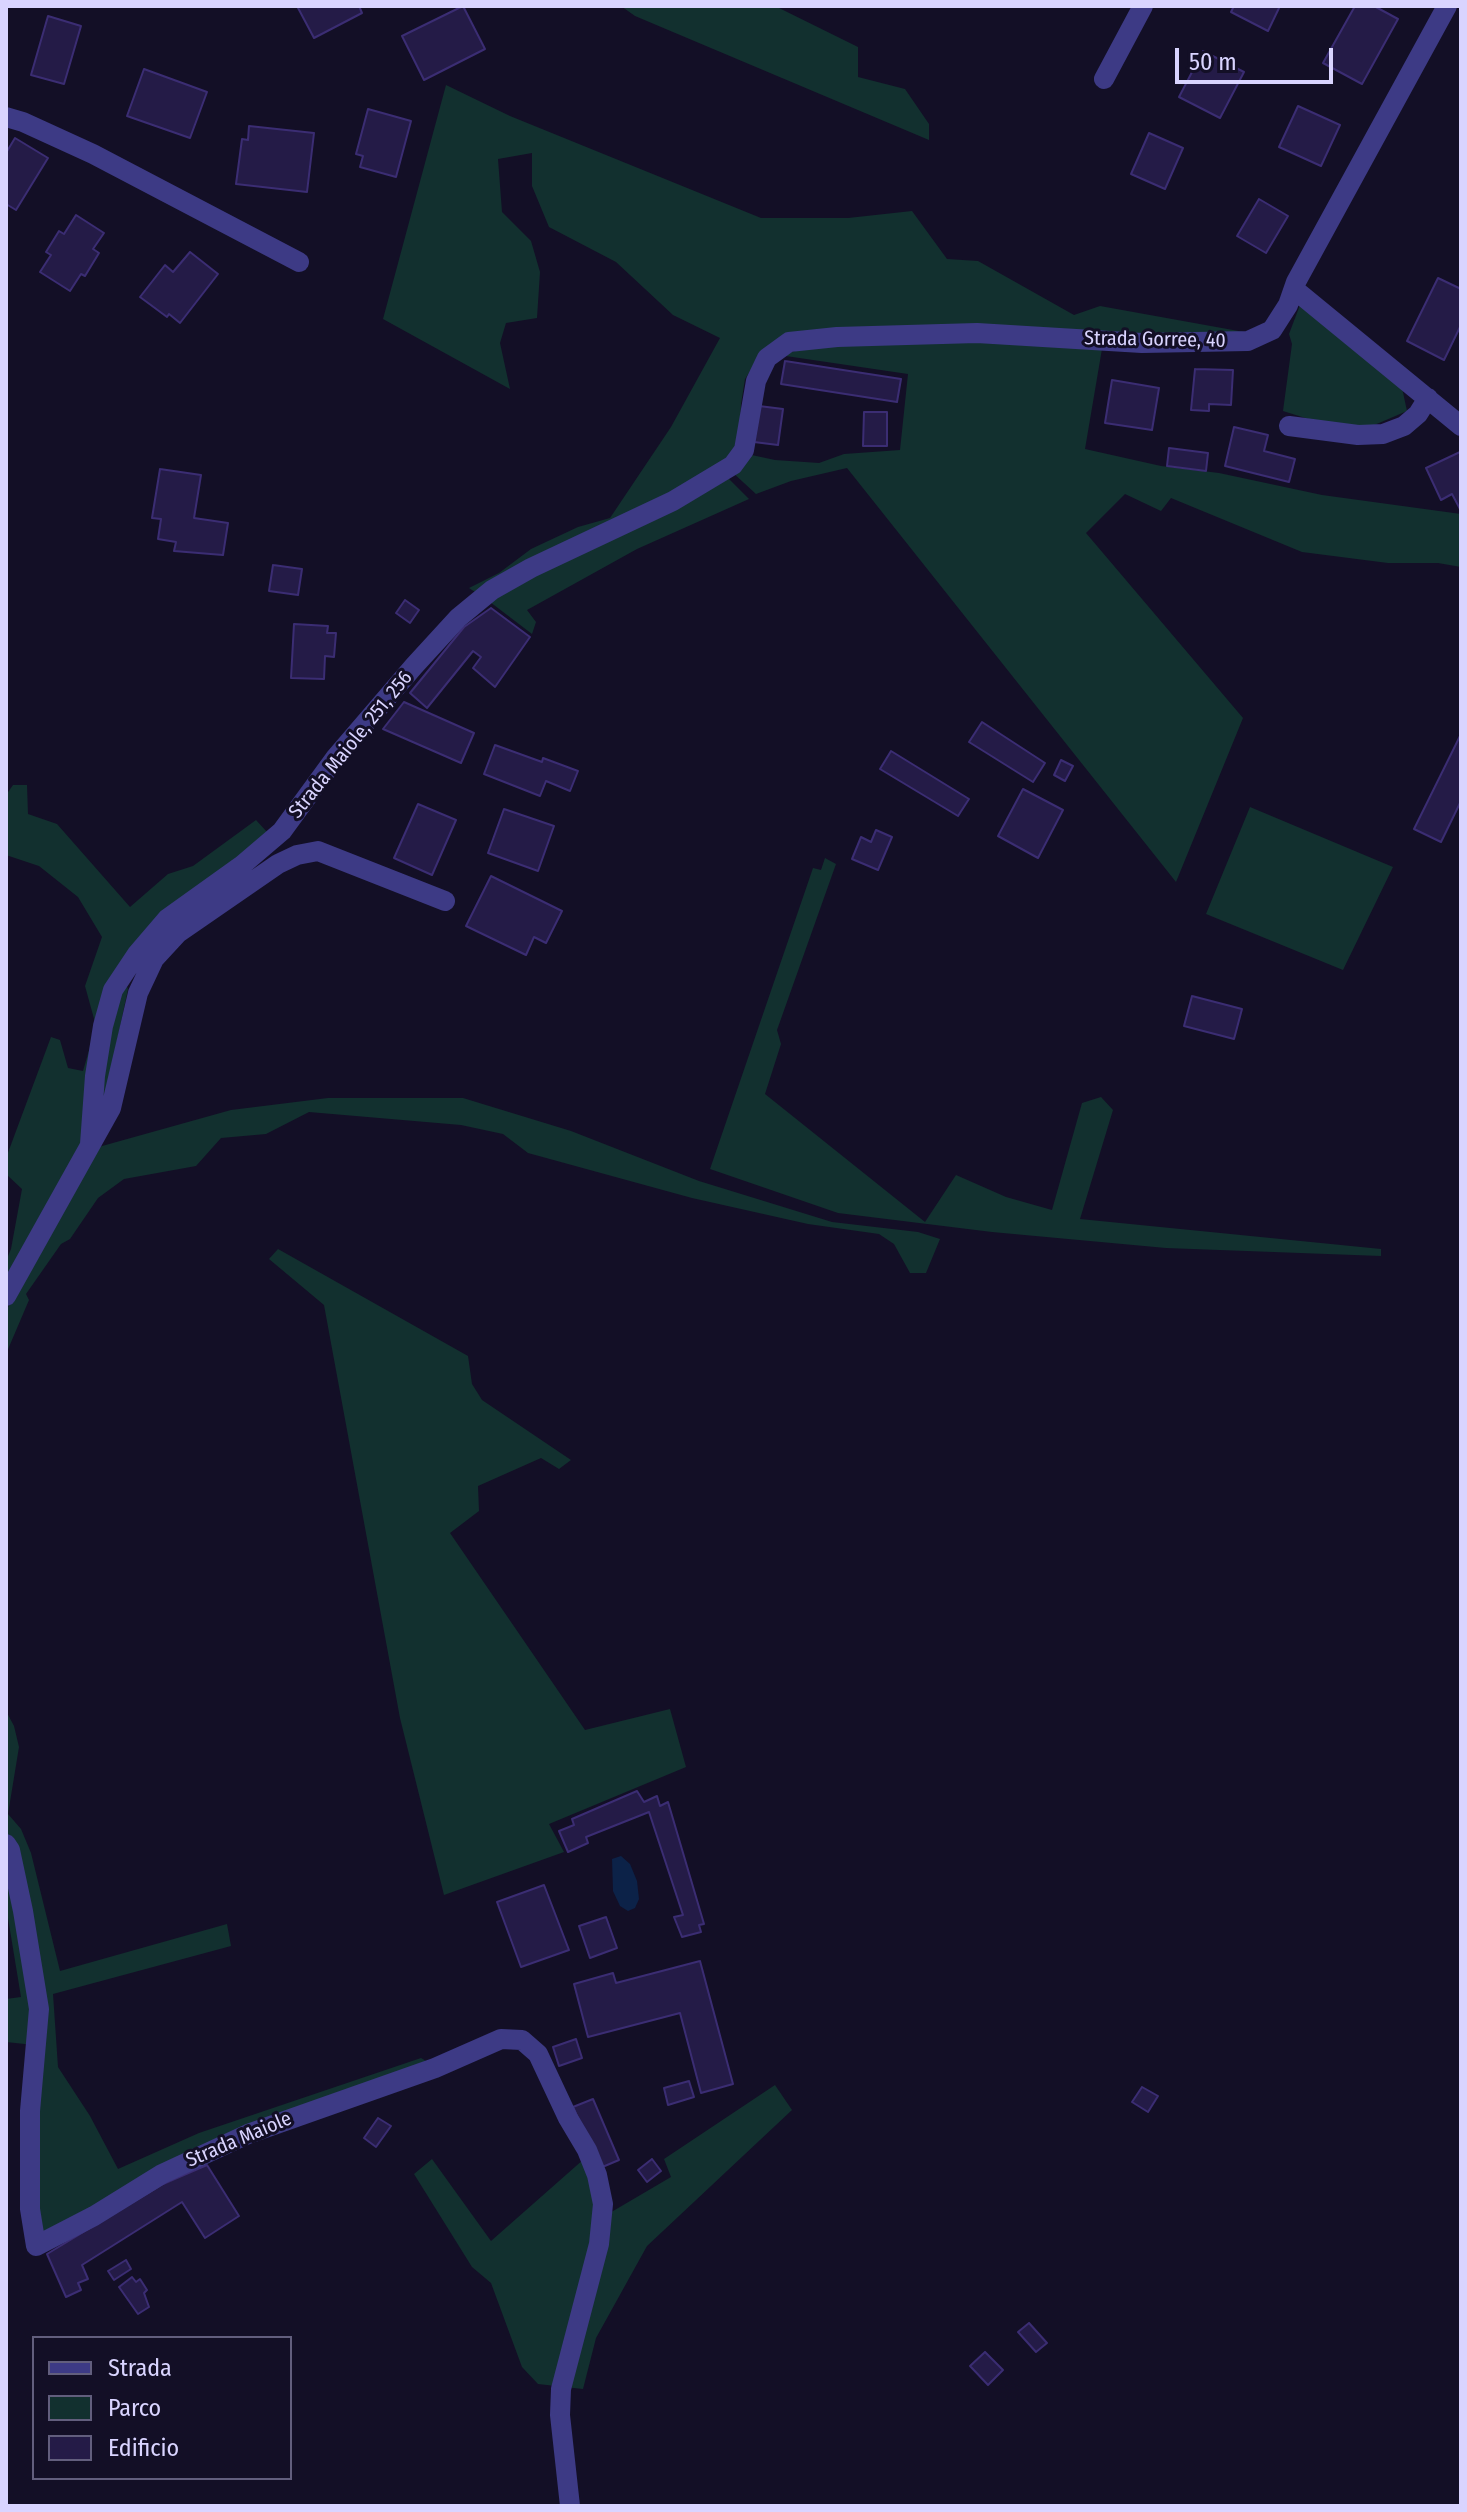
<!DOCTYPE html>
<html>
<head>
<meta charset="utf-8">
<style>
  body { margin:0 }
  #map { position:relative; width:1467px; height:2512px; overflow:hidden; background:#130f26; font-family:"Fira Sans Condensed",sans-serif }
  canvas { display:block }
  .frame { position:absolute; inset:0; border:8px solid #d9d4ff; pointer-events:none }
  .legend { position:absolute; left:32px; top:2336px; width:260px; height:144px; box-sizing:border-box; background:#130f26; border:2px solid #625e7d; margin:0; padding:10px 14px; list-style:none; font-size:24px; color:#d9d4ff }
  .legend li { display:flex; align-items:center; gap:16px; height:40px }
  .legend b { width:40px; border:2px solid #625e7d }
  .scale { position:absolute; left:1175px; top:48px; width:158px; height:36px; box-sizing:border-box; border:4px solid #d9d4ff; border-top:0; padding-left:10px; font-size:24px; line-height:28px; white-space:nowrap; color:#d9d4ff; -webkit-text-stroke:6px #130f26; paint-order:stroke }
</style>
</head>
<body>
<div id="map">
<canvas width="1467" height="2512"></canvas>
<div class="frame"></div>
<ul class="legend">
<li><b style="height:10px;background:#3d3a85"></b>Strada</li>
<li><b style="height:22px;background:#12302f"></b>Parco</li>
<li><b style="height:22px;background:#241b47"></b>Edificio</li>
</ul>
<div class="scale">50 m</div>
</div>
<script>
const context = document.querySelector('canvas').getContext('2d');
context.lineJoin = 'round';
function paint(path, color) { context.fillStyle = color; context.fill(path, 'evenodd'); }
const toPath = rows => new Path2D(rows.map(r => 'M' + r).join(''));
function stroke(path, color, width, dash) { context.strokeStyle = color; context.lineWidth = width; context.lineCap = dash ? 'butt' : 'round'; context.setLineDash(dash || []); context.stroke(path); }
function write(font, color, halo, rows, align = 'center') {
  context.font = font + ' "Fira Sans Condensed",sans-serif'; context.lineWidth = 6; context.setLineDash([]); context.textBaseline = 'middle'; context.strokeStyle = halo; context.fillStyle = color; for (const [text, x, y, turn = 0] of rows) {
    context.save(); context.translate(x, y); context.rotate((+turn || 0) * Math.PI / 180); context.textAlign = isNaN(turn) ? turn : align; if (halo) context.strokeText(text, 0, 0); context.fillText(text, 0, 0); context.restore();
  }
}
paint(toPath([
  [621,6,775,6,858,47,858,77,905,89,929,124,929,140,635,16],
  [446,85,510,116,761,218,848,218,912,211,947,259,978,261,1074,315,1100,306,1244,332,1237,336,976,328,761,355,745,379,741,404,739,448,723,466,478,594,469,588,499,573,531,549,578,527,610,518,671,427,720,338,673,315,616,262,549,227,532,186,532,153,498,159,502,212,531,241,540,272,537,318,506,323,500,343,510,389,383,319],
  [1300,305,1401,383,1407,411,1365,429,1318,422,1283,411,1292,344,1289,334],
  [837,341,1103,343,1085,449,1161,466,1219,473,1322,495,1461,514,1461,567,1438,563,1388,563,1302,552,1171,498,1161,511,1125,494,1086,533,1243,718,1176,882,847,468,791,481,756,494,731,471,747,454,775,460,819,463,844,454,900,450,908,374,779,355],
  [726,476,749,499,637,549,527,610,536,622,532,634,490,602,494,595],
  [13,785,27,785,28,814,57,824,130,907,168,874,193,866,256,820,267,832,119,965,128,989,103,1107,6,1284,6,1261,11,1249,22,1189,6,1174,6,1158,51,1037,60,1040,68,1068,83,1071,96,1026,85,986,102,937,78,897,39,866,6,855,6,795],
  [1250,807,1393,867,1343,970,1206,914],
  [825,858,836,864,777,1030,781,1044,765,1094,925,1222,956,1175,1006,1197,1052,1210,1082,1103,1101,1097,1113,1110,1080,1219,1381,1249,1381,1256,1166,1248,992,1232,838,1213,710,1169,813,868,821,870],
  [328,1098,463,1098,571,1131,699,1181,832,1222,918,1232,940,1239,926,1273,910,1273,894,1244,879,1234,808,1224,692,1198,528,1153,503,1134,461,1125,309,1112,266,1134,221,1138,196,1166,124,1179,98,1198,70,1239,61,1244,26,1294,29,1300,6,1354,6,1311,49,1227,95,1148,231,1110],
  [278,1249,468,1356,472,1384,482,1400,571,1460,559,1469,541,1458,478,1486,479,1511,450,1533,585,1730,670,1709,686,1767,549,1824,564,1852,444,1895,400,1718,324,1305,269,1259],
  [6,1711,14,1726,19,1747,8,1814,21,1829,31,1853,60,1971,227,1924,231,1946,53,1994,58,2067,90,2116,118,2169,199,2133,421,2058,426,2061,43,2236,38,2208,35,2109,44,2050,15,1845,6,1833],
  [6,1851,20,1913,34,2045,6,2042,6,1999,21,1997,6,1906],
  [775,2085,792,2110,647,2246,596,2338,583,2389,538,2384,522,2367,491,2283,472,2267,414,2174,432,2159,491,2241,584,2159,608,2214,671,2177,664,2159]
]), '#12302f');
paint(toPath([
  [621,1856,630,1864,637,1881,639,1899,635,1908,628,1911,620,1906,613,1891,612,1859]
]), '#0c2248');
const building = toPath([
  [297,6,359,6,362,13,314,38,297,6],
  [463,6,485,49,424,80,402,36,463,6],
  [1234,6,1280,6,1268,31,1231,12,1234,6],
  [1355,6,1374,6,1398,19,1362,84,1323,63,1355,6],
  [48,16,81,26,64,84,31,75,48,16],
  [1203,51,1244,72,1220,118,1179,97,1203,51],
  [144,69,207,92,190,138,127,116,144,69],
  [1298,106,1340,125,1321,166,1279,147,1298,106],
  [368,109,411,121,396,177,360,167,363,156,356,154,368,109],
  [249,126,314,133,307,192,236,184,242,139,248,140,249,126],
  [1149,133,1183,148,1165,189,1131,174,1149,133],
  [15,138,48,158,16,210,6,204,6,153,15,138],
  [1259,199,1288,216,1266,253,1237,236,1259,199],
  [76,215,104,233,93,249,99,253,85,276,81,274,70,291,40,272,51,255,46,252,59,231,64,234,76,215],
  [190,252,218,274,180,323,169,314,167,317,140,297,165,265,173,272,190,252],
  [1438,278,1461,289,1461,325,1444,360,1407,341,1438,278],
  [785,361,901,379,897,402,781,384,785,361],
  [1195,369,1233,370,1231,405,1209,404,1209,411,1191,410,1195,369],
  [1112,380,1159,388,1152,430,1105,423,1112,380],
  [759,406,783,409,778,445,754,442,759,406],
  [864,412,887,412,887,446,863,446,864,412],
  [1234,427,1268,435,1264,451,1295,459,1289,482,1225,466,1234,427],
  [1169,448,1208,453,1206,471,1167,466,1169,448],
  [1460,452,1461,509,1460,509,1452,494,1441,500,1426,468,1460,452],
  [160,469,201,475,194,518,228,523,223,555,174,551,176,542,158,539,161,519,152,518,160,469],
  [273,565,302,569,298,595,269,591,273,565],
  [405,600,419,610,410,623,396,613,405,600],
  [491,608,530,637,495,687,473,668,481,657,473,651,427,708,410,693,464,627,491,608],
  [294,624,328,626,327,633,336,633,334,657,325,656,324,679,291,678,294,624],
  [404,702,474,733,461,763,383,729,404,702],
  [982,722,1045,763,1033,782,969,742,982,722],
  [1461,734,1461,801,1441,842,1414,829,1461,734],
  [495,745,542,762,543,758,578,771,570,791,546,781,540,796,484,774,495,745],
  [891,751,969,799,958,816,880,769,891,751],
  [1061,760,1073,766,1065,781,1054,775,1061,760],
  [1023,789,1063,810,1038,858,998,836,1023,789],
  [418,804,456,820,432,875,394,858,418,804],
  [504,809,554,826,538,871,488,853,504,809],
  [876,830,892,837,878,870,852,859,861,837,871,842,876,830],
  [491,876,562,911,546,943,534,937,526,955,466,926,491,876],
  [1192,996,1242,1009,1234,1039,1184,1026,1192,996],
  [637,1791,644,1802,657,1796,660,1806,668,1802,704,1924,699,1925,701,1932,682,1937,674,1917,683,1915,649,1812,586,1837,588,1843,568,1852,559,1831,574,1825,572,1819,637,1791],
  [544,1885,569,1950,521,1967,497,1902,544,1885],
  [606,1917,617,1948,590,1958,579,1926,606,1917],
  [700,1961,733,2084,701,2093,680,2013,588,2037,574,1984,613,1973,616,1983,700,1961],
  [576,2039,582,2058,559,2066,553,2047,576,2039],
  [689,2081,694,2097,668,2105,664,2088,689,2081],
  [1142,2087,1158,2096,1148,2112,1132,2102,1142,2087],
  [593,2099,619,2160,600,2168,573,2107,593,2099],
  [378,2118,391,2126,376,2147,364,2138,378,2118],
  [652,2159,661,2171,647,2182,638,2170,652,2159],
  [207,2165,239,2216,205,2238,182,2202,82,2265,88,2279,78,2283,81,2290,66,2297,47,2254,163,2184,207,2165],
  [126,2260,131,2269,114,2280,108,2271,126,2260],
  [132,2277,136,2282,140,2279,147,2290,144,2293,149,2307,138,2314,119,2287,132,2277],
  [1029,2323,1047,2343,1036,2352,1018,2332,1029,2323],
  [985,2352,1003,2370,988,2385,970,2366,985,2352]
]);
paint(building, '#241b47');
stroke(building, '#3b2d73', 2);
stroke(toPath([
  [1104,79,1143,6],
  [6,117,23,122,93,154,299,262],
  [1294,289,1461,426],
  [1289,426,1358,435,1383,434,1404,426,1418,414,1428,398],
  [90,1144,95,1076,103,1026,113,990,137,954,167,919,241,866,282,831,336,757,414,666,458,618,492,590,531,568,673,501,733,465,744,450,756,381,767,358,789,342,837,337,977,333,1142,343,1248,341,1272,330,1288,305,1296,282,1447,6],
  [6,1296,111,1108,138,993,154,959,178,933,278,864,297,855,318,851,445,901],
  [6,1844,10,1850,23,1911,39,2009,30,2111,30,2209,36,2246,94,2216,162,2174,248,2134,435,2068,501,2039,522,2040,538,2054,568,2118,587,2150,597,2175,603,2204,599,2244,561,2389,560,2415,570,2506]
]), '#3d3a85', 20);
write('20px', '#d9d4ff', '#130f26', [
  ["Strada Gorree, 40",1155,340,1],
  ["Strada Maiole, 251, 256",351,745,-51],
  ["Strada Maiole",239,2140,-23]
]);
</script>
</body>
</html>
